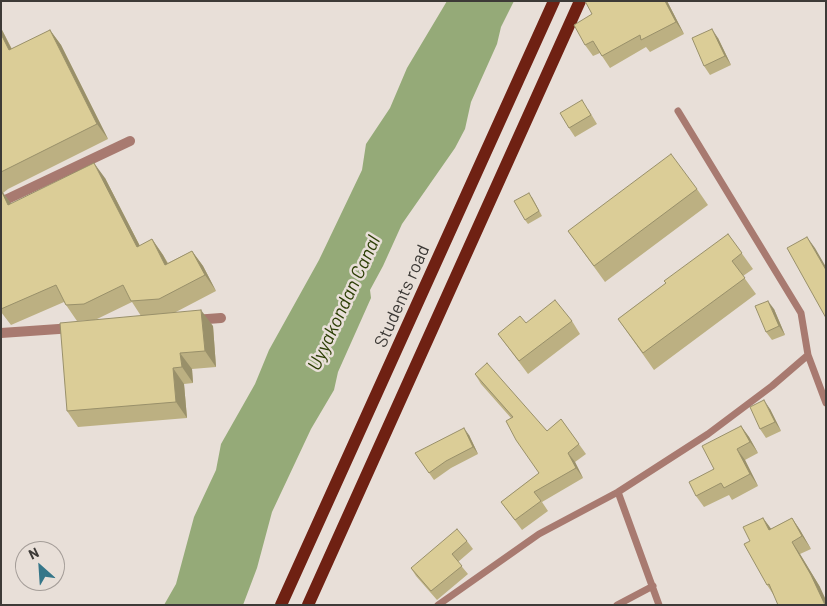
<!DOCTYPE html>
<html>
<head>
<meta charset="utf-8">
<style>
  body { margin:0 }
  #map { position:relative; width:827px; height:606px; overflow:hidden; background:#e8dfd8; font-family:Barlow,sans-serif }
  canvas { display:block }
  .frame { position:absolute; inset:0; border:2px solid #3d3a37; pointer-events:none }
  .north { position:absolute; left:15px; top:541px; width:50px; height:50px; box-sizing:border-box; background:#e8dfd8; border:1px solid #a49d98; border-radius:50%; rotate:334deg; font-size:14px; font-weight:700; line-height:20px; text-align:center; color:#3d3a37 }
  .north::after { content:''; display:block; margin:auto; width:18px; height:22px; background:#357689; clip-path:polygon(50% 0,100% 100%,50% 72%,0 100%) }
</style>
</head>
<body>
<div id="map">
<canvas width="827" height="606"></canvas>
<div class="frame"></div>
<div class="north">N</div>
</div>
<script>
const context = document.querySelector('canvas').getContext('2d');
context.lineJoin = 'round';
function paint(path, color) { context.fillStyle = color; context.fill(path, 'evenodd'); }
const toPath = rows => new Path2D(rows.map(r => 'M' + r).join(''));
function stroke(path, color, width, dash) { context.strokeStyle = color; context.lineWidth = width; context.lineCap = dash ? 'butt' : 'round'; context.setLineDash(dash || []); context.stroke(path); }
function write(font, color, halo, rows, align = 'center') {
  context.font = font + ' Barlow,sans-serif'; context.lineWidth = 5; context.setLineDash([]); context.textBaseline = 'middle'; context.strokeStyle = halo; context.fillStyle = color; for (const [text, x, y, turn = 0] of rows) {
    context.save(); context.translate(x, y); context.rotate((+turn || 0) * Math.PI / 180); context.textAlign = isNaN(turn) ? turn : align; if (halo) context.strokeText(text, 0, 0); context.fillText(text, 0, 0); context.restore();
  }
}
paint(toPath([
  [447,1,514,1,501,27,497,44,471,102,465,129,455,148,402,224,383,266,370,290,371,298,338,372,334,390,311,429,272,512,257,568,243,605,164,605,176,584,194,517,216,470,221,444,255,384,269,350,319,260,362,170,366,144,390,108,407,68]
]), '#95aa78');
stroke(toPath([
  [678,111,801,313,808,355],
  [618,492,659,605],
  [438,605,539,534,618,492,708,434,772,386,808,355,826,403],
  [617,605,653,586]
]), '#a87a70', 7);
stroke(toPath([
  [1,202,130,141],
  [194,320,221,318],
  [1,333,73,328]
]), '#a87a70', 10);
stroke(toPath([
  [281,605,554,1],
  [308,605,580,1]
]), '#6f2113', 12);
paint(toPath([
  [585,1,667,1,684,34,650,52,646,47,610,68,600,53,593,56,585,45,592,14],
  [1,28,12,49,50,30,61,45,108,139,8,189,3,193,11,204,105,178,140,246,152,239,163,255,168,263,192,251,203,266,216,291,174,313,213,326,216,367,192,369,193,383,184,384,187,418,78,427,67,411,141,316,132,302,95,320,77,321,64,302,11,325,1,312],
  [718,38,731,65,710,75,704,66],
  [588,109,597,124,575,137,569,128],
  [697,189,708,205,605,282,568,231],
  [532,197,542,216,528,224,525,220],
  [728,234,753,269,743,276,756,294,654,370,618,319,666,283],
  [774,309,785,335,772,340,766,332],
  [572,321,580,334,528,374,498,334,526,323],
  [475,374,547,431,561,419,586,454,575,462,583,478,542,502,548,511,522,530,501,502,539,473,511,418,481,384],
  [770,409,781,431,766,438,760,429],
  [741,426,749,437,758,453,745,460,758,486,732,500,729,495,704,507,696,496],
  [469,435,478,454,451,468,434,480,415,453],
  [763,518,771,529,792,518,800,530,811,549,800,554,820,587,773,594,767,585,750,541],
  [467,541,473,549,458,562,468,574,437,600,416,576,411,568]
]), '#bcb082');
paint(toPath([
  [665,1,667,1,684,34,676,22],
  [1,28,20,66,9,50,1,34],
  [712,29,718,38,731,65,725,56],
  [50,30,61,45,108,139,97,124],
  [94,163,105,178,148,262,137,247],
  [1,190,12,205,8,205],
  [807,237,815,248,826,267,826,270],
  [152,239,163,255,176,280,165,265],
  [192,251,203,266,216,291,205,275],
  [768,301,774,309,785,335,779,326],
  [201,310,213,326,216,367,205,351],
  [180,353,192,369,193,383,182,367],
  [173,368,184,384,187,418,176,402],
  [764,400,770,409,781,431,775,422],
  [741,426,749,437,758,453,750,442],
  [464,428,469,435,478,454,473,447],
  [737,449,745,460,758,486,750,474],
  [568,453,575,462,583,478,576,468],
  [763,518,772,530,769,530],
  [792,518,800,530,811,549,802,536],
  [792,542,800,554,820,587,826,600,826,605,825,605]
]), '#99906a');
const building = toPath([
  [585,1,665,1,676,22,641,40,640,35,602,56,593,41,585,45,574,25,592,14,585,1],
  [712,29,725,56,704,66,692,38,712,29],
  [50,30,97,124,1,172,1,34,9,50,50,30],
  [582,100,591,115,569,128,560,113,582,100],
  [671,154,697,189,594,266,568,231,671,154],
  [94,163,137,247,152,239,165,265,192,251,205,275,159,299,131,301,123,285,84,304,66,305,56,285,1,309,1,190,8,205,94,163],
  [529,193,539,211,525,220,514,201,529,193],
  [728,234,742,253,732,261,745,278,643,353,618,319,666,283,664,281,728,234],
  [807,237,826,270,826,318,787,248,807,237],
  [555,300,572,321,519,361,498,334,520,316,526,323,555,300],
  [768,301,779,326,766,332,755,306,768,301],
  [201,310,205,351,180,353,182,367,173,368,176,402,67,411,60,323,201,310],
  [487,363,547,431,561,419,579,444,568,453,576,468,534,492,541,501,515,520,501,502,539,473,516,440,506,421,513,417,475,374,487,363],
  [764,400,775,422,760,429,750,407,764,400],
  [741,426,750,442,737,449,750,474,724,488,721,483,696,496,689,482,714,469,702,446,741,426],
  [464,428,473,447,446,461,429,473,415,453,464,428],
  [763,518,769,530,792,518,802,536,792,542,811,575,825,605,778,605,769,584,767,585,744,544,750,541,743,527,763,518],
  [457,529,467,541,452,554,462,566,431,591,411,568,457,529]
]);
paint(building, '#dbcd97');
stroke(building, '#99906a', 1);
write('18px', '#3d3a37', '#e8dfd8', [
  ["Students road",402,296,-66]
]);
write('italic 19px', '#2d3f05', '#e8dfd8', [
  ["Uyyakondan Canal",344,303,-65]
]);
</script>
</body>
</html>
